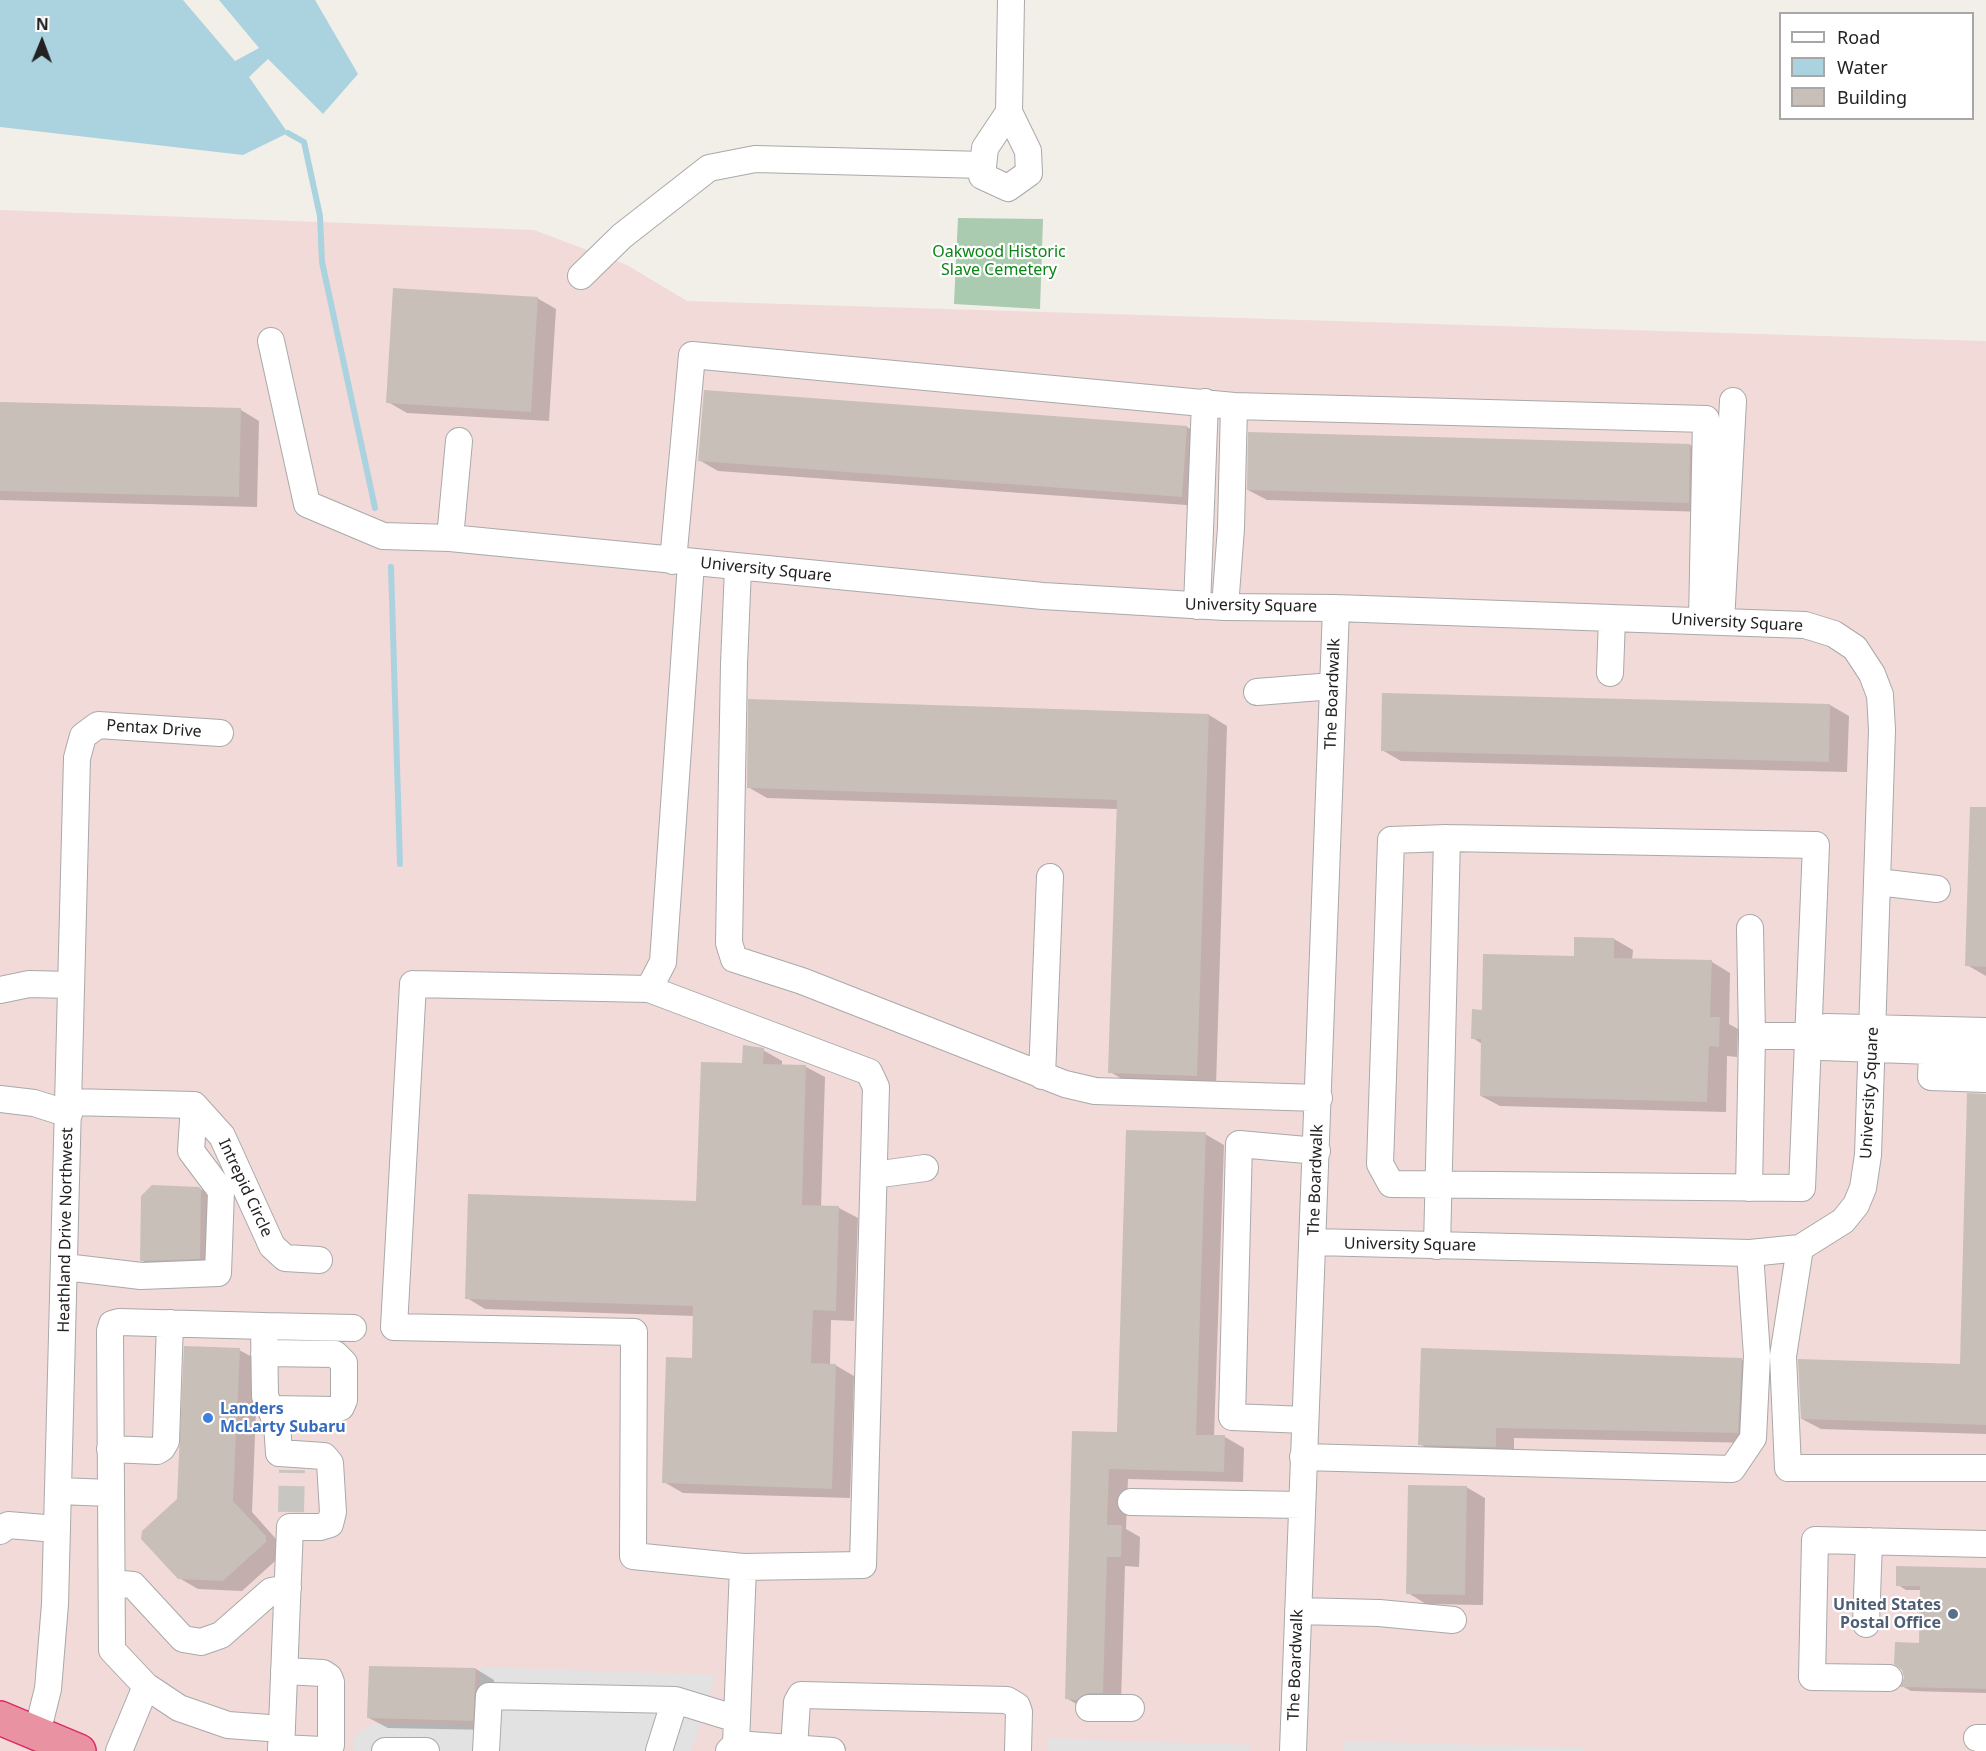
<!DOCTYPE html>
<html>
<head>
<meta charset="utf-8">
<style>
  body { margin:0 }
  #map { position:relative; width:1986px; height:1751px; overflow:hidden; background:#f2efe9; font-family:"Noto Sans",sans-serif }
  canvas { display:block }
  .legend { position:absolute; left:1779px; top:12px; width:195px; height:108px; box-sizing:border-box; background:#fff; border:2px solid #a7a7a7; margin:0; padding:8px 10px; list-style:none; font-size:18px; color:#222 }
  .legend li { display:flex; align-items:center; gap:12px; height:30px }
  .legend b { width:30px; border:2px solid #a7a7a7 }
  .north { position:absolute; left:12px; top:12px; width:60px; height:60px; -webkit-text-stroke:4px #fff; paint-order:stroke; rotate:1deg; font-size:16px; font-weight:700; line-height:24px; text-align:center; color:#222 }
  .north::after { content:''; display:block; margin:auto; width:21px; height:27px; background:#222; clip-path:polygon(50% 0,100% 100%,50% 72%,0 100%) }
</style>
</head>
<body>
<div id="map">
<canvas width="1986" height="1751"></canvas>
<ul class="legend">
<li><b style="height:8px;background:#fff"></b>Road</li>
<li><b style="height:16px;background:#aad3df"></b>Water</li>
<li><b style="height:16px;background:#c7bfb8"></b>Building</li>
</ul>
<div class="north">N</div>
</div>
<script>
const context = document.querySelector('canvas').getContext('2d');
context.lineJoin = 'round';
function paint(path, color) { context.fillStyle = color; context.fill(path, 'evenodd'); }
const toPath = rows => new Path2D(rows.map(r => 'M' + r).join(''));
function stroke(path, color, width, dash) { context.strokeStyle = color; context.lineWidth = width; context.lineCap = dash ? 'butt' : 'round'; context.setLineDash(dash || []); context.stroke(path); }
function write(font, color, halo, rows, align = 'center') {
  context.font = font + ' "Noto Sans",sans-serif'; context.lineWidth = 4.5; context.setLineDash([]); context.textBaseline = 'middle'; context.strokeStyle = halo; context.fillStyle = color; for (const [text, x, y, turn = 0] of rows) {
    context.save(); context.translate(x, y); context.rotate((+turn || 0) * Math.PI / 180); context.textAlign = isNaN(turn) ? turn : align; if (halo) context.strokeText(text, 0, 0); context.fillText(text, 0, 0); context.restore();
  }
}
paint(toPath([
  [0,210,534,230,627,265,687,301,1986,341,1986,1751,0,1751]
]), '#f2dad9');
paint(toPath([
  [958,218,1043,219,1040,309,954,304]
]), '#aacbaf');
paint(toPath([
  [479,1667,716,1675,692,1751,354,1751,354,1737,373,1723,478,1725],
  [1048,1738,1249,1745,1249,1751,1047,1751],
  [1343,1741,1584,1748,1584,1751,1343,1751]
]), '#e2e2e2');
paint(toPath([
  [0,0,183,0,235,61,259,48,219,0,315,0,358,74,323,114,268,59,249,77,288,133,243,155,0,127]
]), '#aad3df');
paint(toPath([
  [537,298,556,309,549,421,407,413,388,402],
  [0,403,241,410,259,421,257,507,0,500],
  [1187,427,1205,438,1200,506,718,471,699,460],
  [1250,433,1690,445,1709,456,1708,512,1267,500,1248,490],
  [1830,705,1849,716,1847,772,1401,761,1382,750],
  [1209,715,1227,726,1216,1086,1129,1083,1110,1072,1118,809,767,798,748,787],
  [1986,809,1986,976,1967,965],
  [1576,938,1614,939,1633,950,1632,960,1712,962,1730,973,1729,1024,1738,1029,1737,1057,1727,1056,1726,1112,1500,1106,1481,1096,1482,1044,1473,1038,1483,1012,1575,958],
  [763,1050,782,1061,782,1066,806,1067,825,1077,821,1207,839,1208,858,1218,854,1321,831,1320,830,1365,835,1365,854,1376,850,1498,683,1493,664,1482,693,1360,695,1316,485,1309,467,1298,698,1203,744,1065],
  [1986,1095,1986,1434,1821,1429,1802,1419,1961,1366],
  [1205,1134,1224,1145,1214,1437,1225,1437,1244,1448,1243,1482,1128,1479,1126,1529,1140,1537,1139,1567,1125,1566,1121,1703,1085,1709,1066,1698,1074,1432,1118,1434],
  [199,1188,213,1197,213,1266,155,1268,141,1260],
  [239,1350,258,1360,252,1512,284,1548,284,1553,242,1591,198,1589,179,1578,178,1500],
  [1741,1359,1760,1370,1757,1443,1514,1438,1514,1457,1438,1455,1420,1444],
  [1466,1487,1485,1498,1483,1605,1426,1604,1408,1593],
  [1986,1569,1986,1693,1911,1691,1902,1686,1921,1645,1922,1590,1906,1590,1898,1585],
  [476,1669,494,1680,491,1730,388,1728,369,1718]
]), '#0003');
stroke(toPath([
  [288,133,304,142,320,216,322,262,375,508],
  [391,567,400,864]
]), '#aad3df', 6);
paint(toPath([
  [393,288,538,297,531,412,386,403],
  [704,390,1187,426,1182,497,698,461],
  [0,402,241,408,239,497,0,491],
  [1248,432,1690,444,1689,503,1247,490],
  [1382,693,1830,704,1829,762,1381,751],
  [748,699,1209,714,1197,1076,1108,1073,1117,800,747,788],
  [1970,807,1986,807,1986,967,1965,966],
  [1574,937,1614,938,1614,958,1712,960,1710,1017,1720,1017,1719,1047,1709,1046,1707,1102,1480,1096,1481,1039,1471,1039,1472,1009,1482,1010,1483,954,1574,956],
  [743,1045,764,1048,763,1064,806,1065,802,1205,839,1206,836,1311,813,1310,811,1363,836,1364,832,1489,662,1483,666,1357,692,1358,693,1306,465,1299,468,1194,696,1201,701,1062,742,1063],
  [1967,1093,1986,1094,1986,1425,1801,1419,1798,1359,1960,1364],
  [1126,1130,1206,1132,1196,1435,1225,1435,1224,1472,1109,1469,1107,1525,1122,1525,1121,1557,1107,1557,1103,1693,1088,1693,1077,1700,1065,1699,1072,1431,1117,1432],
  [152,1185,199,1187,201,1190,200,1259,140,1261,141,1196],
  [184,1346,240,1348,233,1501,266,1536,266,1542,223,1581,178,1579,141,1539,142,1531,177,1499],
  [1421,1348,1742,1358,1738,1433,1496,1428,1496,1447,1418,1445],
  [1408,1485,1467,1486,1465,1595,1406,1594],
  [1896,1566,1986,1568,1986,1689,1900,1687,1904,1678,1902,1670,1894,1664,1895,1642,1919,1643,1920,1586,1896,1586],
  [369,1666,476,1668,473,1721,367,1718]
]), '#c7bfb8');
stroke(toPath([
  [291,1512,292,1470]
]), '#c8c6c1', 26, [26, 13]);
const minor = toPath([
  [1009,112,1028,151,1029,173,1008,188,982,176,985,148,1009,112],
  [1009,112,1011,0],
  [581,276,622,236,709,168,755,159,983,165],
  [271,341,307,504,383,536,450,538,1043,596,1225,607,1336,608,1805,625,1834,634,1855,648,1872,674,1880,695,1882,730,1868,1155,1863,1188,1856,1205,1843,1221,1800,1248,1750,1253,1314,1242],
  [450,538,459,441],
  [673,561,692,355,1234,406,1706,419,1702,621],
  [738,568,734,664,729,943,734,959,802,981,1065,1084,1095,1091,1319,1098],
  [1197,606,1205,402],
  [1225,607,1231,528,1234,406],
  [1721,622,1733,401],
  [1610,673,1612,618],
  [1257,692,1333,686],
  [1447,838,1816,845,1802,1188,1391,1184,1380,1164,1391,840,1447,838],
  [1878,882,1937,889],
  [413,984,649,989,869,1072,876,1087,863,1565,743,1567,633,1556,634,1332,394,1327,413,984],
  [649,989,663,962,691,563],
  [0,990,29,984,71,985],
  [1752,1036,1810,1036,1826,1027,1986,1031],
  [1810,1036,1822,1047,1986,1053],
  [1932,1052,1931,1077,1986,1079],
  [1042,1076,1050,877],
  [0,1099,34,1103,69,1114],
  [69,1102,194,1105,222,1136,272,1246,285,1258,319,1260],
  [874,1175,925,1168],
  [1749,1188,1752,1036,1750,928],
  [1437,1246,1447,838],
  [1800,1248,1783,1356,1788,1468,1986,1468],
  [65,1267,141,1276,218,1273,221,1191,191,1151,194,1105],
  [264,1326,353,1328],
  [264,1353,335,1354,344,1363,344,1400,341,1407,334,1410,271,1409],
  [1305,1420,1232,1417,1239,1144,1317,1151],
  [110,1449,157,1451,162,1448,166,1441,170,1323],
  [1303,1457,1732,1469,1753,1438,1757,1356,1750,1253],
  [58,1491,111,1493],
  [1131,1502,1302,1505],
  [0,1531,8,1525,57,1529],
  [112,1583,133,1585,183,1639,201,1642,221,1635,271,1591,288,1588],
  [1298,1611,1379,1613,1453,1620],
  [1866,1624,1869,1541],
  [1889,1678,1812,1677,1815,1540,1986,1544],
  [146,1686,179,1708,228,1725,282,1729],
  [1089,1708,1131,1708],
  [37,1733,48,1689,55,1604,77,758,83,736,98,725,220,733],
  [1977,1738,1986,1738],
  [281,1748,322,1750,331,1745,331,1682,329,1677,323,1673,284,1671],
  [794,1748,797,1702,801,1695,1007,1700,1017,1706,1019,1712,1018,1751],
  [119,1751,146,1686,112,1650,110,1331,112,1324,119,1322,264,1326,265,1396,277,1424,279,1453,324,1456,330,1463,333,1512,330,1524,320,1527,290,1527,281,1751],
  [385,1751,426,1751],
  [486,1751,489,1696,675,1700,737,1719],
  [659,1751,675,1700],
  [729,1751,736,1744,832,1751],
  [738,1751,736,1744,743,1567],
  [1293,1751,1336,608]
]);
const highway = toPath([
  [0,1718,79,1751]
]);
stroke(minor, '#a9a9a9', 28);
stroke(highway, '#dc2a67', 36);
stroke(minor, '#fff', 26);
stroke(highway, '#e892a2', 33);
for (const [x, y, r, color] of [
  [208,1418,6,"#3f7fe0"],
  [1953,1614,6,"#5c6f8a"]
]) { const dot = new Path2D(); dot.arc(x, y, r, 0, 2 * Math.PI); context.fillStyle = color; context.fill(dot); stroke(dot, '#fff', 2); }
write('16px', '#0c8416', '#fff', [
  ["Oakwood Historic",999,252],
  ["Slave Cemetery",999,270]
]);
write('16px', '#222', '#fff', [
  ["University Square",766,570,6],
  ["University Square",1251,606,1],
  ["University Square",1737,623,3],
  ["The Boardwalk",1333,694,-88],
  ["Pentax Drive",154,729,4],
  ["University Square",1870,1093,-87],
  ["The Boardwalk",1316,1180,-88],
  ["Intrepid Circle",245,1188,65],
  ["Heathland Drive Northwest",66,1230,-89],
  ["University Square",1410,1245,1],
  ["The Boardwalk",1296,1665,-88]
]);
write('bold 16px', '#366cbe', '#fff', [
  ["Landers",220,1409],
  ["McLarty Subaru",220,1427]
], 'left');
write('bold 16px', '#4e5e75', '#fff', [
  ["United States",1941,1605],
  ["Postal Office",1941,1623]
], 'right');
</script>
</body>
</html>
